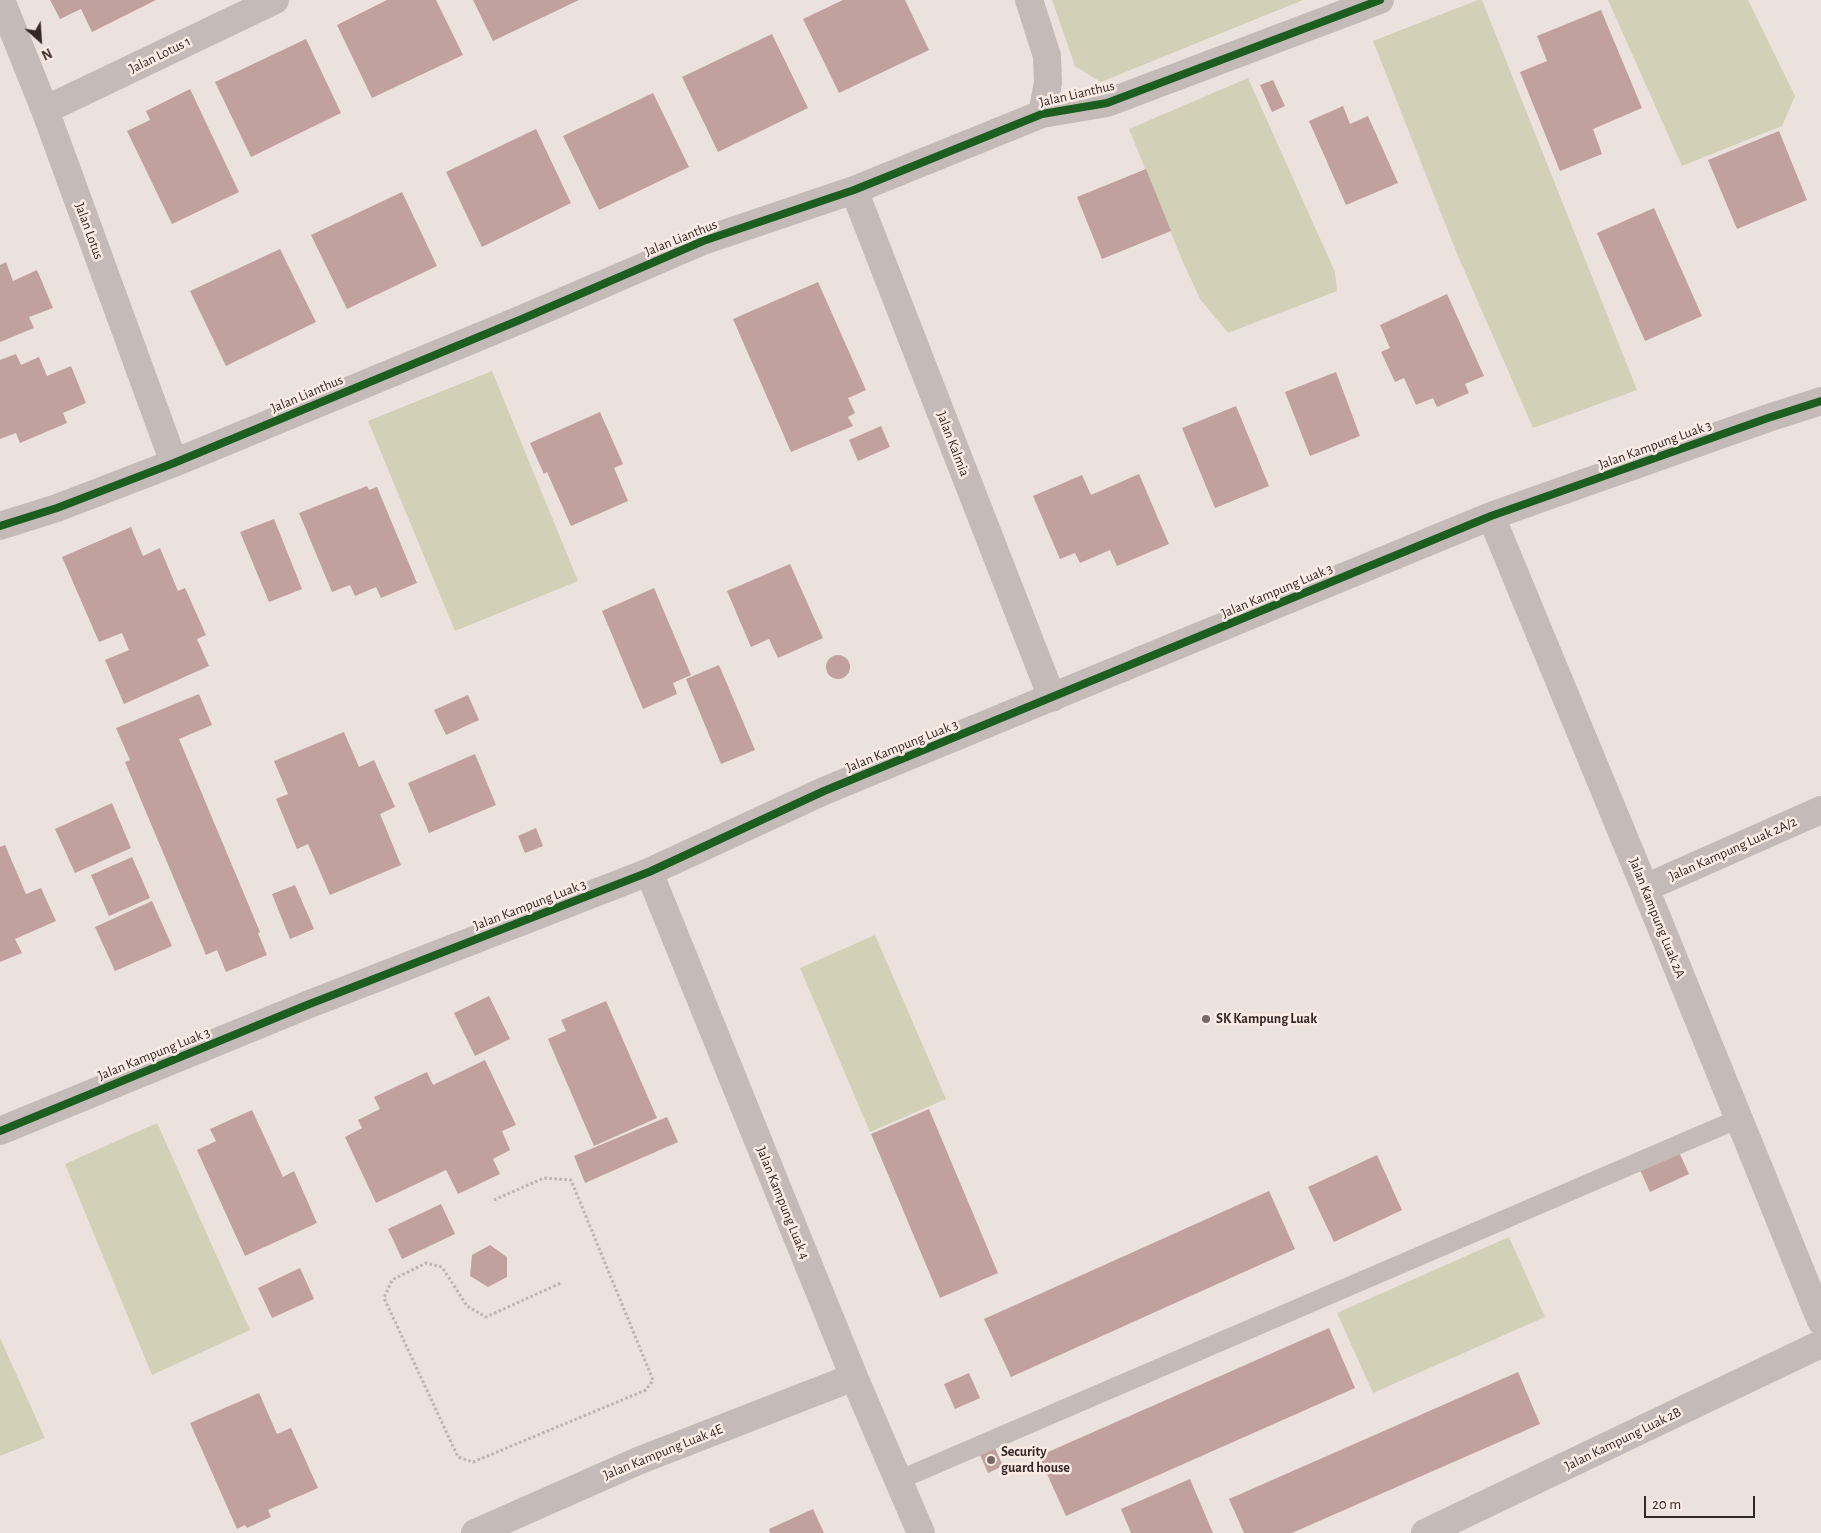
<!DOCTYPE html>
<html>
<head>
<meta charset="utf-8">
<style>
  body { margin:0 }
  #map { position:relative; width:1821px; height:1533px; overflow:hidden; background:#ece2dd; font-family:"Alegreya Sans",sans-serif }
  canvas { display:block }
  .north { position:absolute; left:15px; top:15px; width:50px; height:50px; -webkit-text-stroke:4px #faebe4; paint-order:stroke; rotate:154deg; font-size:14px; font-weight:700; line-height:20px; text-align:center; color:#352725 }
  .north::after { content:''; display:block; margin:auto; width:18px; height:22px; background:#352725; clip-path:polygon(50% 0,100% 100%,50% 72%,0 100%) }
  .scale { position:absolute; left:1644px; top:1496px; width:111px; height:22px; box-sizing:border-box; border:2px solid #352725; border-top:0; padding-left:6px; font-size:15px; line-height:18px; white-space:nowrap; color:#352725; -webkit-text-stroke:4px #faebe4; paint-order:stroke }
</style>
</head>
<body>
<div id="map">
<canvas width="1821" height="1533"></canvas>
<div class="north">N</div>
<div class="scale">20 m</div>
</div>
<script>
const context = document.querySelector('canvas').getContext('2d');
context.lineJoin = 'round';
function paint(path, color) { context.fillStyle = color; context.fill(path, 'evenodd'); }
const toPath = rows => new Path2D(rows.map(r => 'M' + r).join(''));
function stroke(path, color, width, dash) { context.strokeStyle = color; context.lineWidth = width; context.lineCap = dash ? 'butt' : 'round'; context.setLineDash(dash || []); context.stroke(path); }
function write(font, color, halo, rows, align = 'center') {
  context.font = font + ' "Alegreya Sans",sans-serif'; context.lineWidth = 5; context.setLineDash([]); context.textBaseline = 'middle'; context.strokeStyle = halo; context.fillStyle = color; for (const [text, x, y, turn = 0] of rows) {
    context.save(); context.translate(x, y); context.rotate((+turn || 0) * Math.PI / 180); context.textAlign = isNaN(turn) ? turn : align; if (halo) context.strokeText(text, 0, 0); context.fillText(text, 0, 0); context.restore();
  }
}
paint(toPath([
  [1052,0,1303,0,1101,82,1075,66],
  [1478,0,1482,0,1637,390,1533,428,1458,256,1373,41],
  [1608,0,1748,0,1795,96,1782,126,1682,166],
  [1248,78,1335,272,1337,291,1228,333,1200,299,1182,260,1129,129],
  [492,371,578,581,455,631,368,421],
  [875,935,946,1099,870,1132,800,968],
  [157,1123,250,1330,152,1375,65,1164],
  [1509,1237,1545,1317,1373,1393,1337,1313],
  [0,1338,45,1438,0,1456]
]), '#d2d0b6');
paint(toPath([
  [50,0,156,0,92,32,81,9,60,19],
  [387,0,436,0,463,55,372,98,337,25],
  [473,0,579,0,493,41],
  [843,0,905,0,929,50,839,93,803,19],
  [1601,10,1642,108,1593,129,1602,154,1560,171,1520,72,1547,61,1537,36],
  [772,34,808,108,718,152,682,77],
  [306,39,341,113,251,157,215,82],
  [1273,80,1285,106,1272,112,1260,85],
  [190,89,239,192,172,224,127,131,150,120,146,111],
  [653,93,689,167,599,210,563,136],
  [1343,106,1350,124,1368,116,1398,183,1346,205,1309,121],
  [536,129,571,203,482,247,446,172],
  [1779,131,1807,200,1737,229,1708,160],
  [1146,169,1171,231,1102,259,1077,197],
  [402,192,437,266,347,309,311,235],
  [1654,208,1702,316,1645,341,1597,233],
  [280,249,316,322,226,366,190,291],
  [6,262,13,281,37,270,53,308,29,317,34,328,0,342,0,265],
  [818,282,866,390,848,398,855,413,848,417,853,426,791,452,733,319],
  [1447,294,1484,376,1465,384,1469,393,1437,407,1433,398,1416,405,1404,378,1395,382,1381,352,1390,348,1380,325],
  [16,354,21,365,39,357,47,376,71,366,86,403,63,413,67,423,20,443,16,433,0,439,0,360],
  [1336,372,1360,436,1310,456,1285,392],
  [1236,406,1269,486,1215,508,1182,428],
  [600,412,623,464,614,468,628,501,571,526,547,472,544,474,530,443],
  [881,426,890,447,858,461,849,440],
  [1139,474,1169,544,1117,566,1110,550,1080,563,1075,553,1060,559,1033,496,1082,475,1091,495],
  [367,486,369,490,377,487,417,583,381,598,376,587,355,596,350,585,332,592,299,513],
  [274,519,302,589,269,602,240,532],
  [131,527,143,556,160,548,178,591,185,588,206,635,197,639,209,666,124,704,105,660,129,650,122,633,99,642,62,557],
  [790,564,823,638,778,658,769,639,751,647,727,591],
  [654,588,691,675,673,683,677,694,643,709,602,611],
  '826 667a12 12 0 1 1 24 0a12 12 0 1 1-24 0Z',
  [719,665,755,750,721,764,686,679],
  [199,694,212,725,179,739,260,932,258,933,267,955,226,972,217,950,206,955,125,762,130,760,116,728],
  [468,695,479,720,446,735,434,710],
  [344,732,359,767,374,760,395,807,380,814,401,865,330,895,308,844,297,849,276,799,288,794,274,761],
  [475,754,496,805,429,833,408,783],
  [112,803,131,848,75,873,55,829],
  [536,828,543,846,525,853,518,836],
  [5,845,26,894,41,888,56,921,15,939,22,953,0,962,0,847],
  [132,857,150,898,109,916,91,875],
  [295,885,314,929,290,939,272,894],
  [152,901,172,946,115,971,95,927],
  [489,996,510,1039,475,1056,454,1013],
  [606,1001,657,1118,594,1146,548,1039,566,1031,561,1020],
  [485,1060,516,1125,502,1131,510,1150,493,1159,500,1174,458,1194,446,1170,376,1203,345,1137,362,1128,358,1120,380,1109,374,1097,427,1072,433,1085],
  [929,1109,998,1273,940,1298,871,1134],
  [252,1110,283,1177,294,1171,317,1223,245,1256,197,1150,216,1141,210,1129],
  [667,1117,678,1142,585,1183,574,1156],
  [1679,1152,1689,1174,1650,1192,1640,1170],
  [1377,1155,1402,1210,1334,1242,1308,1187],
  [1269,1191,1295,1249,1011,1377,984,1319],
  [441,1204,455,1234,402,1259,388,1229],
  [490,1245,507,1257,507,1277,488,1287,470,1276,472,1255],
  [300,1268,314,1299,272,1318,258,1288],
  [1329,1328,1355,1388,1066,1516,1039,1456],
  [1518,1372,1540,1424,1292,1533,1244,1533,1229,1499],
  [969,1373,980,1398,955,1409,944,1384],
  [259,1393,277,1434,291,1428,318,1488,268,1510,271,1517,247,1528,245,1525,237,1529,190,1423],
  [995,1448,1003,1466,988,1473,980,1455],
  [1190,1479,1213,1533,1131,1533,1121,1509],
  [813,1509,824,1533,770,1533,769,1529]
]), '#c0a19e');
stroke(toPath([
  [494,1200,544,1178,571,1180,653,1380,646,1390,473,1462,458,1457,384,1298,392,1280,426,1263,442,1267,467,1306,486,1317,561,1283]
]), '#bdb2af', 3, [2.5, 2.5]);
stroke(toPath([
  [899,1480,1738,1119]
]), '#c4bab7', 19);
stroke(toPath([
  [1,0,45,110,174,463],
  [1029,0,1047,56,1048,83,1042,114],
  [45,110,275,0],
  [854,190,1052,698],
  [1491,516,1645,888,1821,1321],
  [0,526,57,508,174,463,522,319,703,241,854,190,1042,114,1107,103,1380,0],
  [649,872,854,1377,921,1533],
  [1645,888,1821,810],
  [0,1131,307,1005,649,872,824,791,1491,516,1768,418,1821,401],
  [475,1533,638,1461,854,1377],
  [1425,1533,1821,1344]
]), '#c4bab7', 28);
stroke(toPath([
  [0,526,57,508,174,463,522,319,703,241,854,190,1042,114,1107,103,1380,0],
  [0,1131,307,1005,649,872,824,791,1491,516,1768,418,1821,401]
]), '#1b5e20', 8);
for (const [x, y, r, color] of [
  [1206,1019,5,"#756865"],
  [991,1460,5,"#756865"]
]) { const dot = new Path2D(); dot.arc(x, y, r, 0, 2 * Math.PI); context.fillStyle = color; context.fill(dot); stroke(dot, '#faebe4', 2); }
write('14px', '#352725', '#faebe4', [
  ["Jalan Lotus 1",160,55,-26],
  ["Jalan Lianthus",1077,94,-13],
  ["Jalan Lotus",89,231,70],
  ["Jalan Lianthus",681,238,-22],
  ["Jalan Lianthus",307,394,-23],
  ["Jalan Kalmia",953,444,69],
  ["Jalan Kampung Luak 3",1655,445,-20],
  ["Jalan Kampung Luak 3",1277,591,-23],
  ["Jalan Kampung Luak 3",902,746,-22],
  ["Jalan Kampung Luak 2A/2",1733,849,-24],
  ["Jalan Kampung Luak 3",530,905,-21],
  ["Jalan Kampung Luak 2A",1657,918,68],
  ["Jalan Kampung Luak 3",154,1054,-22],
  ["Jalan Kampung Luak 4",783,1203,68],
  ["Jalan Kampung Luak 2B",1623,1439,-26],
  ["Jalan Kampung Luak 4E",663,1452,-22]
]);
write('bold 14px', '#352725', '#faebe4', [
  ["SK Kampung Luak",1216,1019],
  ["Security",1001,1452],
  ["guard house",1001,1468]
], 'left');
</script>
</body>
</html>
